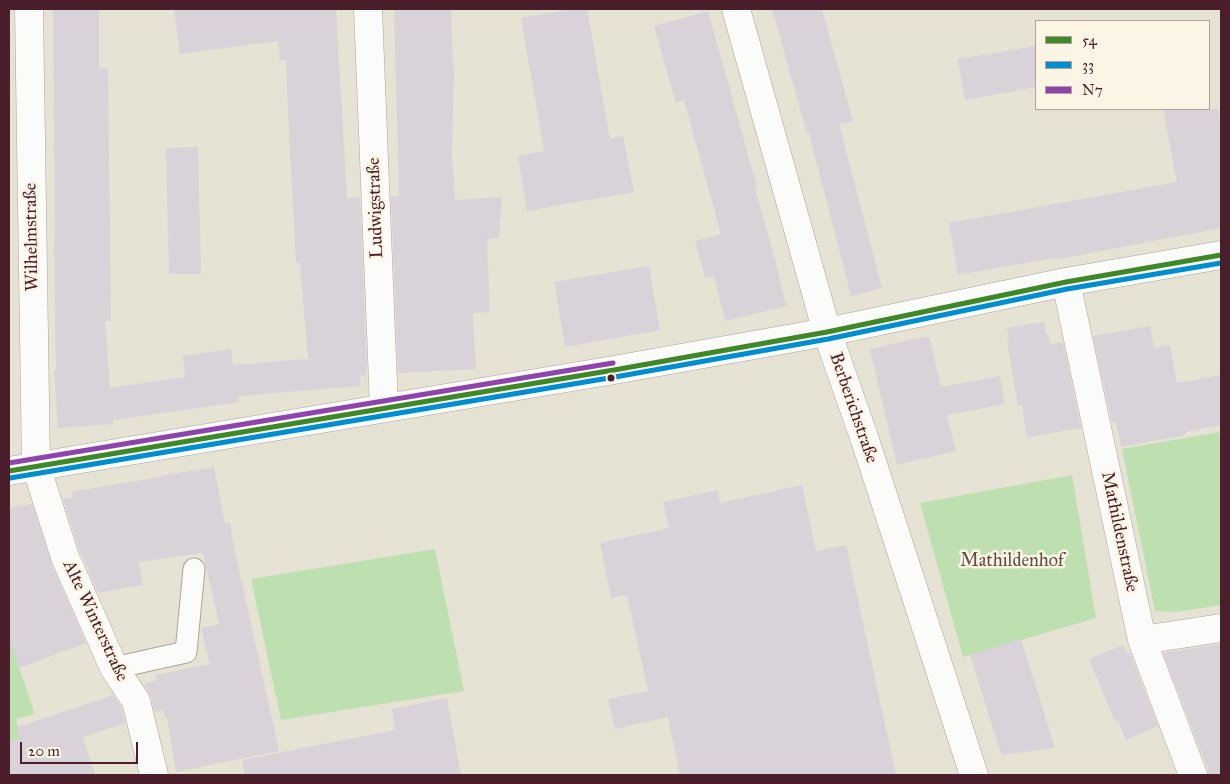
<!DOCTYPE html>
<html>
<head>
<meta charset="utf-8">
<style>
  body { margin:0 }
  #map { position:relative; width:1230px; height:784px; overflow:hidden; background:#e6e3d4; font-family:"IM FELL Great Primer",serif }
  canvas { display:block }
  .frame { position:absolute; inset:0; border:10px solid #4a1f2b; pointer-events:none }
  .legend { position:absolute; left:1035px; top:20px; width:175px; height:90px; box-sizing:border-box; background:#fcf5e5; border:1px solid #b59f9b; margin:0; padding:6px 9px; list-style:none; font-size:15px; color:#4a1f2b }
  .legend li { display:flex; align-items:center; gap:10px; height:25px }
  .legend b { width:25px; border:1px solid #b59f9b }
  .scale { position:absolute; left:20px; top:742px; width:118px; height:22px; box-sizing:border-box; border:2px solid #4a1f2b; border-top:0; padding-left:6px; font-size:15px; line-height:18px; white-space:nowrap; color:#4a1f2b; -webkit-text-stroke:4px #fcf5e5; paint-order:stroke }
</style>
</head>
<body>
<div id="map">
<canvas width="1230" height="784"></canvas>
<div class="frame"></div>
<ul class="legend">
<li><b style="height:6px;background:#3f8827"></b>54</li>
<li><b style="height:6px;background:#008ecf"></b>33</li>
<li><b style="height:6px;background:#8e44ad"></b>N7</li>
</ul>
<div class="scale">20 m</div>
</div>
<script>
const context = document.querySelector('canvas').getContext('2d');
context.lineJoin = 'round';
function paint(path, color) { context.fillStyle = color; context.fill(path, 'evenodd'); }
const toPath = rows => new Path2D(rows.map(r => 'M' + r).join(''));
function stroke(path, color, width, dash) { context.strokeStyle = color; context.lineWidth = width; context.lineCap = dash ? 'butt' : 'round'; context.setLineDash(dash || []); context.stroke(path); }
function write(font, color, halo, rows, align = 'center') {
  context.font = font + ' "IM FELL Great Primer",serif'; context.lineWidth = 5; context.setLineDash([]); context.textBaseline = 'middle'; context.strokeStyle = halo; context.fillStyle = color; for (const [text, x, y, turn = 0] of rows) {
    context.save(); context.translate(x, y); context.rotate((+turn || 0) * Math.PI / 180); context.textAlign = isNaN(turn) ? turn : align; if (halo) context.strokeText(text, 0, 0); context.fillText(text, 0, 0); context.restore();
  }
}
paint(toPath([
  [1219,432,1221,443,1221,605,1176,612,1155,611,1122,449],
  [1072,475,1096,618,963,657,920,503],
  [435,549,464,691,281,720,251,579],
  [32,628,19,667,32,705,34,714,16,719,20,739,9,742,9,637]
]), '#bee0b1');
paint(toPath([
  [53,9,99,9,99,68,108,69,111,321,105,321,110,388,185,377,183,356,231,349,233,365,308,359,300,263,296,263,289,134,286,60,280,60,278,41,180,54,174,9,336,9,347,198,360,197,367,375,360,376,361,386,238,396,239,402,113,420,113,424,58,428,54,370,56,370,54,238,55,238],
  [394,9,451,9,453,67,454,67,452,154,455,200,502,197,499,238,487,239,490,312,473,313,476,369,398,373,391,196,399,196],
  [573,9,587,9,610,139,623,136,634,192,527,211,518,156,544,151,521,18],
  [772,9,822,9,853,121,839,124,882,288,851,296,809,133,807,133],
  [708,11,757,187,755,188,775,260,786,306,725,321,714,276,705,278,695,241,721,234,684,100,676,103,654,26],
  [1036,46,1036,87,965,100,958,59],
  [1163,109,1218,109,1221,128,1221,228,1059,259,1059,257,958,275,949,223,1177,182],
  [198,147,201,274,169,274,166,148],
  [649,266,660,330,565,347,554,282],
  [1044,322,1046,335,1048,334,1050,344,1063,342,1081,428,1027,437,1022,405,1018,406,1007,341,1009,341,1007,328],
  [1150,326,1154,348,1170,345,1177,383,1221,375,1221,425,1186,432,1186,435,1121,447,1116,422,1112,423,1093,336],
  [929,336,941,387,1000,376,1005,404,947,415,956,451,897,465,870,349],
  [214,467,225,523,230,522,234,547,279,751,176,772,167,717,165,718,163,710,155,712,151,697,144,684,157,680,156,675,210,664,201,628,219,624,203,553,139,562,143,585,98,593,80,551,63,499,73,497,72,492,160,477,160,476],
  [802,485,816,551,846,545,896,775,680,775,668,717,615,729,608,699,648,691,627,595,611,598,600,543,669,528,663,502,718,490,720,503],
  [32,504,51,563,86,643,19,668,9,638,9,508],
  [1021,639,1055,748,1002,755,992,725,970,655],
  [1221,644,1221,775,1208,775,1208,769,1163,653],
  [1123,645,1127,653,1130,653,1158,726,1126,740,1118,720,1115,721,1089,659],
  [113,695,121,707,125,723,83,737,95,775,9,775,9,742,20,739,17,727],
  [447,698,461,775,244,775,242,760,395,730,392,709]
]), '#d9d2d8');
const lane = toPath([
  [114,668,186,652,194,569]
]);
const street = toPath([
  [29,9,36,466,65,557,114,668,136,701,154,775],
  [368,9,384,408],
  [736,9,827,332,865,440,974,775],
  [1066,282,1142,640,1193,775],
  [9,471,614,370,827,332,1066,282,1221,255],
  [1142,640,1221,628]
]);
stroke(lane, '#aaa39b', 23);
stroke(street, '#aaa39b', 29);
stroke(lane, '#fbfbf9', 21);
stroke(street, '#fbfbf9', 28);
stroke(toPath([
  [9,471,614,370,827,332,1066,282,1221,255]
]), '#3f8827', 5);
stroke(toPath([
  [10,478,615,377,828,339,1067,289,1221,263]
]), '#008ecf', 5);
stroke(toPath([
  [9,463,613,363]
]), '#8e44ad', 5);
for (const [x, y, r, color] of [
  [611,378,4.5,"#4a1f2b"]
]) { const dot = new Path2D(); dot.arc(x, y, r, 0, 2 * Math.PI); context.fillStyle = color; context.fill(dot); stroke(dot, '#fcf5e5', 2); }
write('18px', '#4a1f2b', '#fcf5e5', [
  ["Ludwigstraße",376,208,-92],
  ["Wilhelmstraße",32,237,-91],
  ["Berberichstraße",853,408,71],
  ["Mathildenstraße",1119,532,78],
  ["Alte Winterstraße",95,621,65]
]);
write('18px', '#5f4f46', '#fcf5e5', [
  ["Mathildenhof",1012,562]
]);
</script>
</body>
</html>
